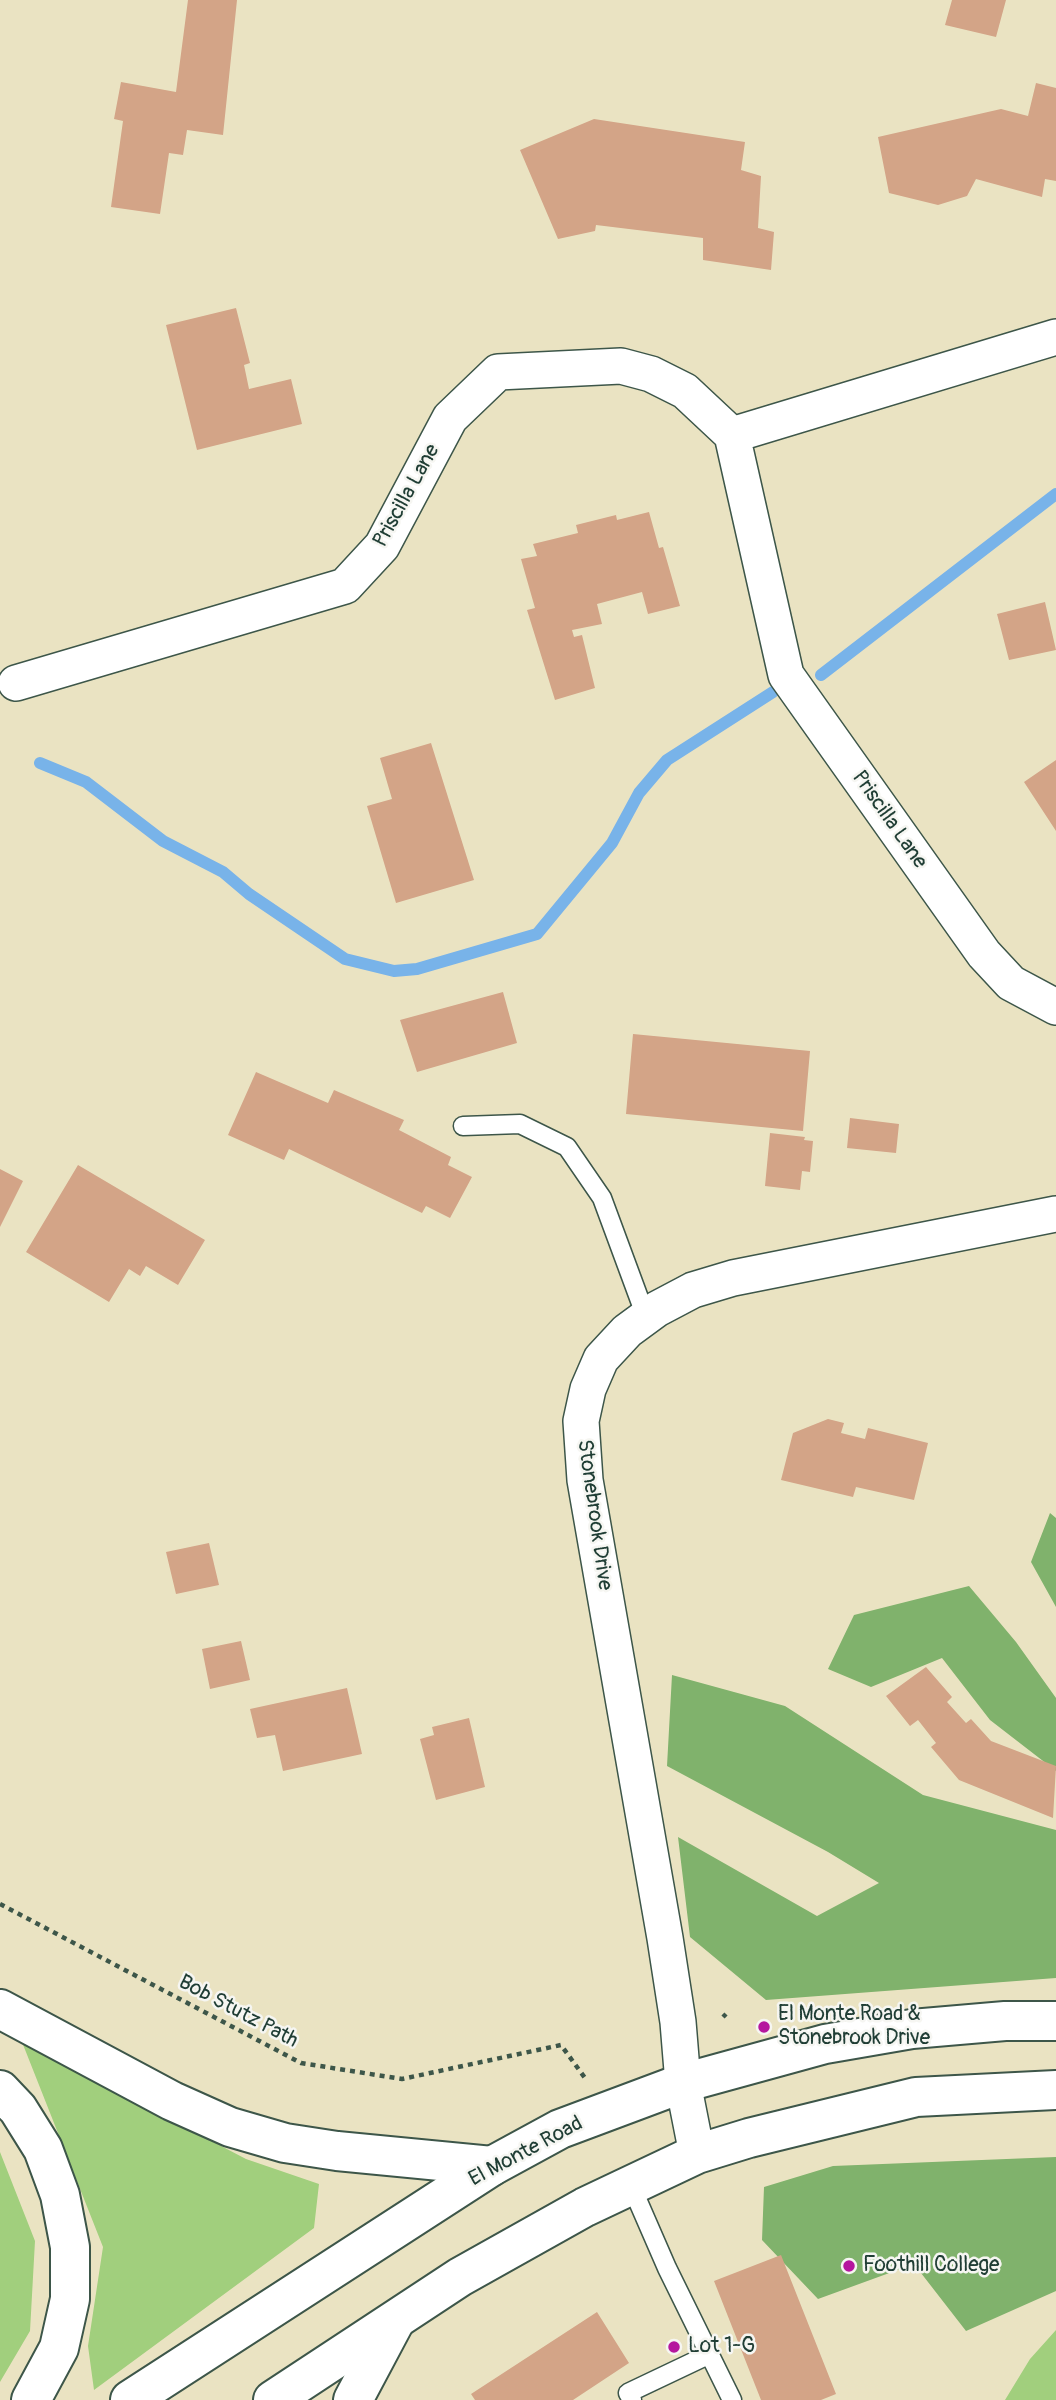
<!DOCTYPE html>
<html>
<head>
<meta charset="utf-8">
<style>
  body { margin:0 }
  canvas { display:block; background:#eae3c2 }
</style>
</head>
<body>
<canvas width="1056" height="2400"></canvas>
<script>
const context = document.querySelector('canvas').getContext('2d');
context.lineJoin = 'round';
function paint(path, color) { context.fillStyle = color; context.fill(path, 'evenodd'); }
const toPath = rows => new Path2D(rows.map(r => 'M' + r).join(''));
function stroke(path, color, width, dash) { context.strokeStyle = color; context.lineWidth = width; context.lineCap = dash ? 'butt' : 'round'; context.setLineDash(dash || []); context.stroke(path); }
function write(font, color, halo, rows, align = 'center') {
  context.font = font + ' Pangolin,sans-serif'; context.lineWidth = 5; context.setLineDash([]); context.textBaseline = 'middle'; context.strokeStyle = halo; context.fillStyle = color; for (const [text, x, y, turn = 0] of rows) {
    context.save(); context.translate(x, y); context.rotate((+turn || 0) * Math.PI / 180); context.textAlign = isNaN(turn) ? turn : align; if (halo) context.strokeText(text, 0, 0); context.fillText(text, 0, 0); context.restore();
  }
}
paint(toPath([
  [22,2042,246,2159,319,2184,314,2228,94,2390,88,2346,103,2247],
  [0,2152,35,2241,30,2331,0,2382],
  [1056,2330,1056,2400,1005,2400,1030,2359]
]), '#a1cf7d');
paint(toPath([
  [1050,1513,1056,1518,1056,1607,1031,1562],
  [969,1586,1016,1642,1056,1698,1056,1771,990,1720,942,1658,871,1687,828,1669,854,1615],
  [672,1675,785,1706,923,1795,1056,1830,1056,1978,766,2000,690,1937,678,1837,817,1916,879,1883,828,1852,667,1766],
  [1056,2157,1056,2291,966,2331,914,2264,818,2299,762,2240,764,2187,833,2166]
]), '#80b26c');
stroke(toPath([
  [821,675,1056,494],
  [40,763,86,782,163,841,223,872,249,894,345,959,394,971,417,969,537,934,612,843,639,793,667,760,773,692]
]), '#78b3e9', 12);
paint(toPath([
  [188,0,237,0,223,135,187,130,183,155,169,153,160,214,111,207,123,121,114,119,121,82,176,92],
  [952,0,1006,0,996,37,945,25],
  [1036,83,1056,88,1056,181,1045,179,1042,197,976,179,967,196,938,205,889,193,878,137,1001,109,1028,116],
  [594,119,745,142,741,170,761,176,758,228,774,232,771,270,703,260,703,238,596,225,595,231,558,239,520,150],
  [236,308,250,363,244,365,249,389,291,379,302,424,197,450,166,325],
  [649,512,659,548,663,547,680,606,648,614,642,592,597,604,602,624,572,630,574,637,582,635,595,688,555,700,527,610,535,608,521,559,537,556,533,544,578,533,576,525,616,515,617,520],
  [1045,602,1056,650,1009,660,997,614],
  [431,743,474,880,396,903,367,806,392,799,380,758],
  [1056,760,1056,831,1024,782],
  [503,992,517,1043,417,1072,400,1020],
  [633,1034,810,1051,803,1131,626,1114],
  [256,1072,328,1103,334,1090,404,1120,399,1130,451,1157,448,1165,472,1177,450,1218,426,1206,422,1213,289,1149,284,1160,228,1135],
  [850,1118,899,1124,896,1153,847,1148],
  [770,1133,805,1137,804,1140,813,1141,810,1172,802,1171,800,1190,765,1186],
  [78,1165,205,1240,178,1285,146,1266,140,1276,129,1269,109,1302,26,1252],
  [0,1169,23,1181,0,1227],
  [828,1419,844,1423,841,1433,865,1439,868,1428,928,1443,914,1500,856,1487,853,1497,781,1480,793,1433],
  [209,1543,219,1585,176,1594,166,1552],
  [241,1641,250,1680,210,1689,202,1649],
  [926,1667,952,1697,947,1702,966,1723,971,1719,991,1741,1056,1766,1053,1818,959,1780,931,1747,936,1743,918,1720,910,1726,886,1696],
  [347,1688,362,1754,283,1771,275,1735,257,1738,250,1709],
  [469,1718,485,1787,436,1800,420,1739,434,1735,432,1727],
  [781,2255,836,2394,821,2400,761,2400,714,2281],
  [597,2312,629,2363,573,2400,475,2400,471,2394]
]), '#d3a487');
const lane = toPath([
  [463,1126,520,1124,567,1147,602,1198,646,1317],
  [630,2183,667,2268,732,2400],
  [632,2400,628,2393,710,2354]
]);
const street = toPath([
  [732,435,786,675,984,954,1011,983,1056,1007],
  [16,683,345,586,382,546,450,418,498,372,621,366,651,374,685,391,732,435,1056,337],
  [697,2154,683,2083,678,2022,665,1938,585,1480,581,1421,588,1389,601,1359,627,1331,657,1309,693,1290,733,1278,1056,1214]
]);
const secondary = toPath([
  [130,2400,492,2166,560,2129,683,2083,825,2044,912,2029,1005,2021,1056,2021],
  [273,2400,460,2277,585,2207,697,2154,749,2138,916,2097,1056,2090]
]);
const highway = toPath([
  [0,2009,172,2101,230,2127,285,2143,337,2151,492,2166],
  [0,2090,18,2109,43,2149,60,2195,70,2247,70,2299,59,2348,31,2400],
  [353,2400,395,2321]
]);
stroke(lane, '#3d5649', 21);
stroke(street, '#3d5649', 38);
stroke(secondary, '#3d5649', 42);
stroke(highway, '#3d5649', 42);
stroke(toPath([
  [0,1904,301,2063,402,2079,561,2045,585,2078],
  [723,2017,726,2014]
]), '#3d5649', 4.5, [5, 5]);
stroke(lane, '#fff', 18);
stroke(street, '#fff', 35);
stroke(secondary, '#fff', 38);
stroke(highway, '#fff', 38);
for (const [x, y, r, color] of [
  [764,2027,7,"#b5179e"],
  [849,2266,7,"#b5179e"],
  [674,2347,7,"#b5179e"]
]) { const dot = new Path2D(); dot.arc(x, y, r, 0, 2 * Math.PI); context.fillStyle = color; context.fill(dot); stroke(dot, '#f6f6f2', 2.5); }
write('21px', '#1f3d34', '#f6f6f2', [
  ["Priscilla Lane",407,496,-61],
  ["Priscilla Lane",889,820,55],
  ["Stonebrook Drive",594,1515,82],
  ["Bob Stutz Path",238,2012,28],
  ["El Monte Road",526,2152,-28]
]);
write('21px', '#1f3d34', '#f6f6f2', [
  ["El Monte Road &",778,2015],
  ["Stonebrook Drive",778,2039],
  ["Foothill College",863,2266],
  ["Lot 1-G",688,2347]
], 'left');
</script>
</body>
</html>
